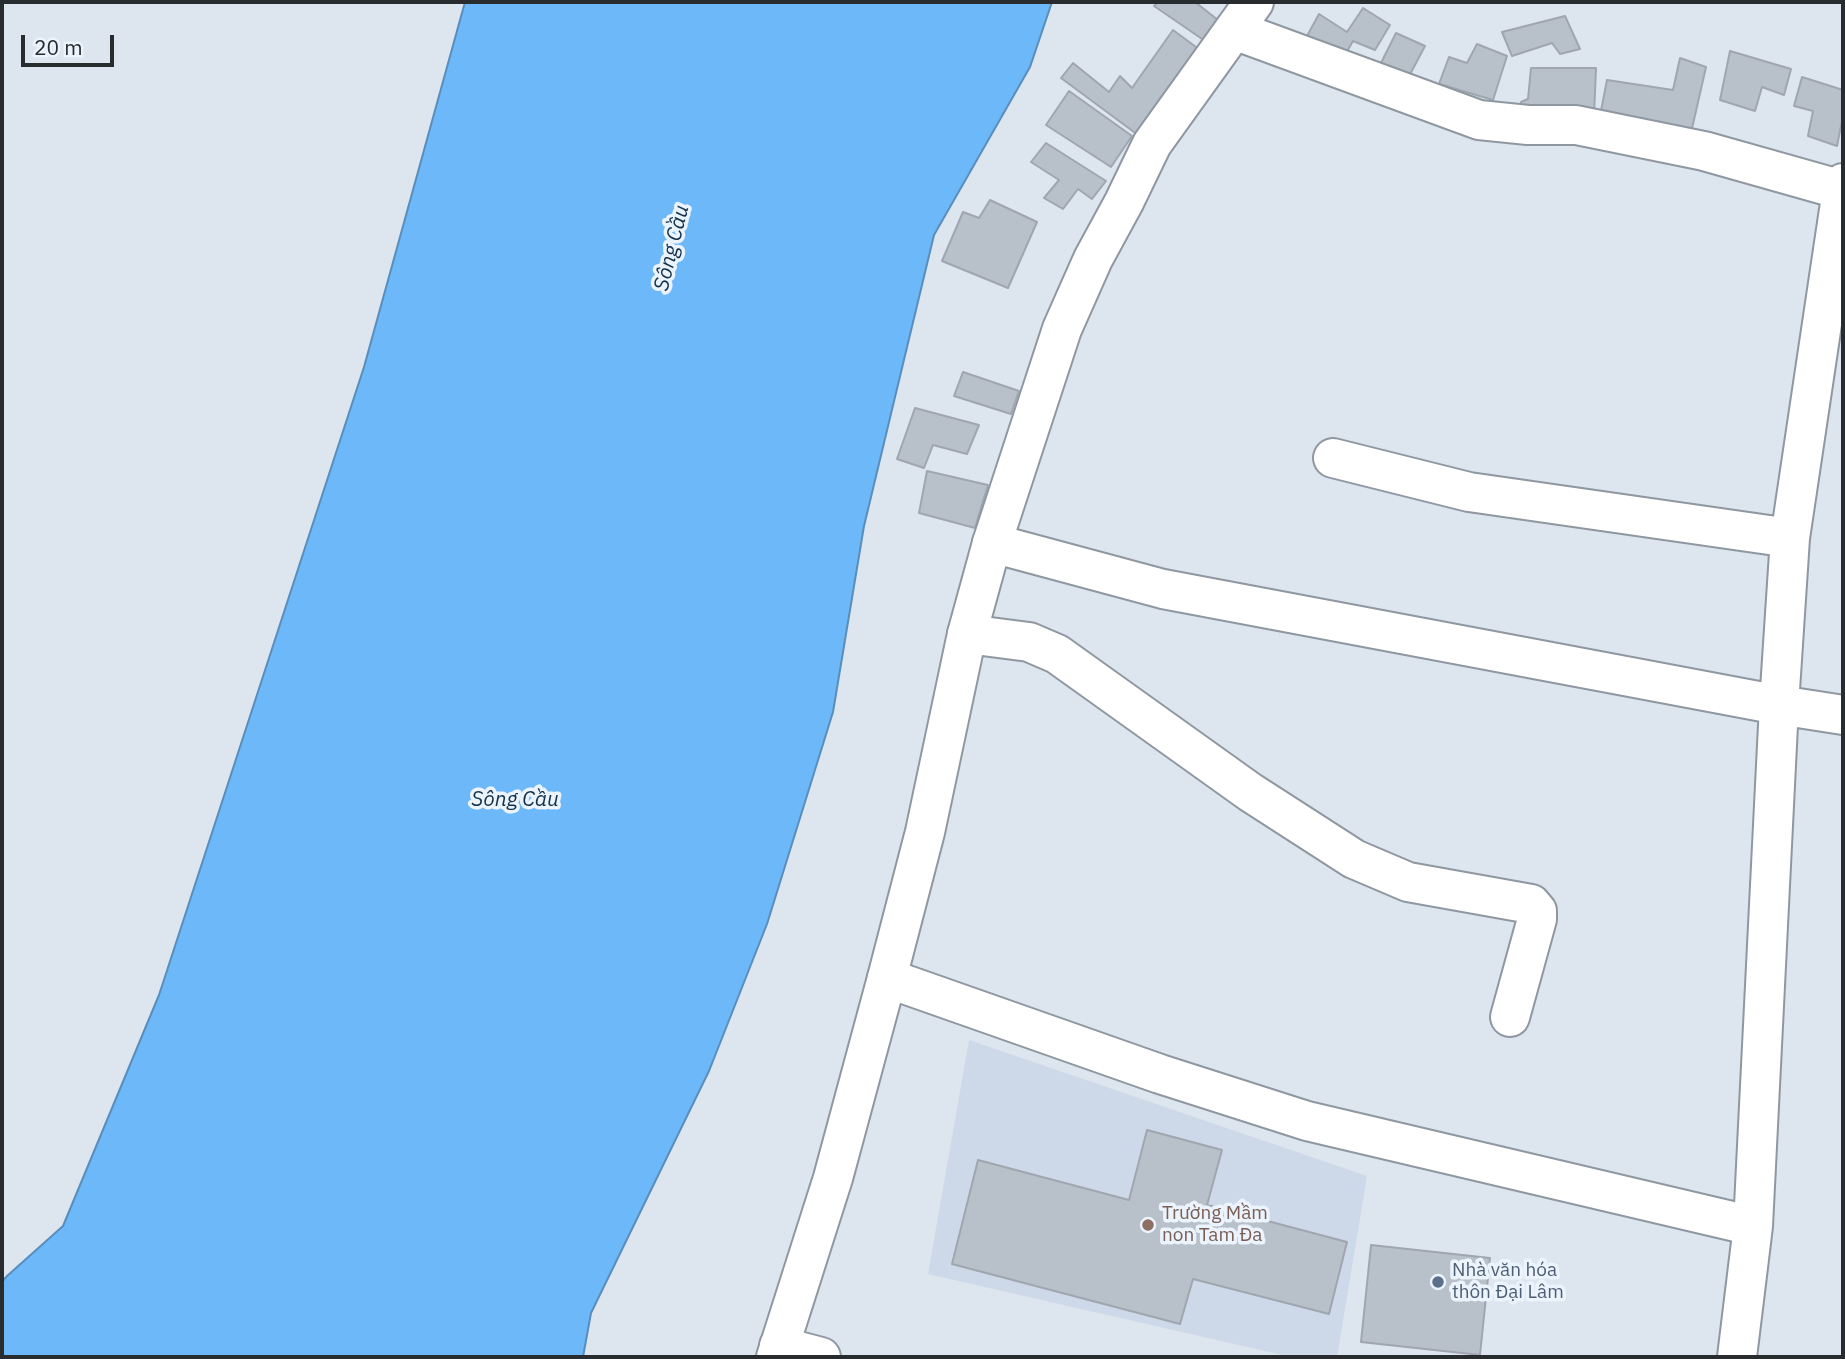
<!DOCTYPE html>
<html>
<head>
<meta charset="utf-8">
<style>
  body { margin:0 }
  #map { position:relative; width:1845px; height:1359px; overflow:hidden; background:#dde5ef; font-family:"IBM Plex Sans",sans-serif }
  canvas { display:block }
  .frame { position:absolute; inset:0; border:4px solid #292c2f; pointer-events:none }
  .scale { position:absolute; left:21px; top:35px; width:93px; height:32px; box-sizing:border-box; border:4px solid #292c2f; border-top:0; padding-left:9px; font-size:21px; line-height:24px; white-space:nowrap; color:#292c2f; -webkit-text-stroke:5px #ebf3fc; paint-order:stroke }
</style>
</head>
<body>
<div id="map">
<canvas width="1845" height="1359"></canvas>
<div class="frame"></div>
<div class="scale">20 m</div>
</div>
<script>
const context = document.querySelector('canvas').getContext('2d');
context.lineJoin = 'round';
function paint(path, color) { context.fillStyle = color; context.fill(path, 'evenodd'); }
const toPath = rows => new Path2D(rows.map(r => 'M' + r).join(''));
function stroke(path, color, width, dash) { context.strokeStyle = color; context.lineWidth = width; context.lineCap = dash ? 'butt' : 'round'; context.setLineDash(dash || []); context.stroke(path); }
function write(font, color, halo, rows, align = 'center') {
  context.font = font + ' "IBM Plex Sans",sans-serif'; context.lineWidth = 7; context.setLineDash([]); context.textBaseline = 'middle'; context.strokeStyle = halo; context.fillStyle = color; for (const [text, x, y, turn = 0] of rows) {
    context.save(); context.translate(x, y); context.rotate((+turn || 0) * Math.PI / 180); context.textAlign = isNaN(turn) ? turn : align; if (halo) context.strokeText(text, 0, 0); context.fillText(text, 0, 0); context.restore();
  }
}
paint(toPath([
  [969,1040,1367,1176,1337,1357,1291,1357,928,1274]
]), '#cdd9e9');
const water = toPath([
  [465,2,1052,2,1030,67,934,235,864,526,833,712,767,924,709,1071,591,1313,583,1357,2,1357,2,1282,7,1276,63,1226,159,995,364,367,465,2]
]);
paint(water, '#6db8f8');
stroke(water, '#598ebc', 2);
const building = toPath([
  [1158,2,1195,2,1218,20,1205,41,1154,6,1158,2],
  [1363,8,1390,25,1375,50,1353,41,1341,62,1301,47,1319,14,1347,32,1363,8],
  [1565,16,1580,49,1560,54,1552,43,1512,56,1502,32,1565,16],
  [1173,30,1200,50,1138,135,1061,78,1073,63,1109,92,1120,76,1132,88,1173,30],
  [1396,33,1425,46,1406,82,1376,73,1396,33],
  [1477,44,1507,56,1493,100,1439,84,1449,57,1467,63,1477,44],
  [1730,51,1791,69,1784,95,1762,87,1755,111,1720,100,1730,51],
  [1680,58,1706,67,1691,133,1600,116,1607,80,1673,90,1680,58],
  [1531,68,1596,68,1594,116,1522,120,1521,102,1528,99,1531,68],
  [1802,77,1843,90,1843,116,1837,146,1808,136,1813,111,1794,106,1802,77],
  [1069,91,1132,136,1111,167,1046,125,1069,91],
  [1046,143,1106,181,1092,199,1078,189,1063,209,1044,198,1059,180,1031,162,1046,143],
  [990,200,1037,222,1008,288,942,261,963,212,979,218,990,200],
  [963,372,1019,391,1011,414,954,396,963,372],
  [915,408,979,425,967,454,933,445,924,468,897,459,915,408],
  [927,471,988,485,975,528,919,513,927,471],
  [1147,1130,1222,1150,1207,1205,1347,1242,1329,1314,1193,1279,1180,1324,952,1264,978,1160,1129,1200,1147,1130],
  [1371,1245,1490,1258,1480,1355,1361,1342,1371,1245]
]);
paint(building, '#b8c0c9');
stroke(building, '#9fa6af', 2);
const minor = toPath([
  [1234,30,1479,120,1528,125,1576,125,1704,151,1842,190],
  [1333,458,1469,492,1790,538],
  [992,543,1163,589,1779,705,1843,715],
  [967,634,1029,642,1057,654,1250,792,1354,859,1408,882,1531,904,1537,911,1537,919,1510,1017],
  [887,978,1160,1074,1307,1121,1753,1226],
  [779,1346,821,1357],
  [1737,1357,1753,1226,1779,705,1790,538,1843,183]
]);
const major = toPath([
  [776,1357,833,1178,887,978,925,832,967,634,992,543,1062,329,1093,259,1124,202,1152,144,1254,2]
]);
stroke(minor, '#8f97a0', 42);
stroke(major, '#8f97a0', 42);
stroke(minor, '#fff', 38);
stroke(major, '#fff', 38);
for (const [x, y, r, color] of [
  [1148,1225,7,"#8d6e63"],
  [1438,1282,7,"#5c6f8a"]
]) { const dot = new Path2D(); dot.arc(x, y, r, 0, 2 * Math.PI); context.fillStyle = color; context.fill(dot); stroke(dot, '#ebf3fc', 2.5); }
write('19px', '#785e54', '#ebf3fc', [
  ["Trường Mầm",1162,1214],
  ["non Tam Đa",1162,1236]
], 'left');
write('19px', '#4e5e75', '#ebf3fc', [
  ["Nhà văn hóa",1452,1271],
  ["thôn Đại Lâm",1452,1293]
], 'left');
write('italic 21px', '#12324c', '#ebf3fc', [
  ["Sông Cầu",672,248,-76],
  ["Sông Cầu",515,800]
]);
</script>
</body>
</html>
